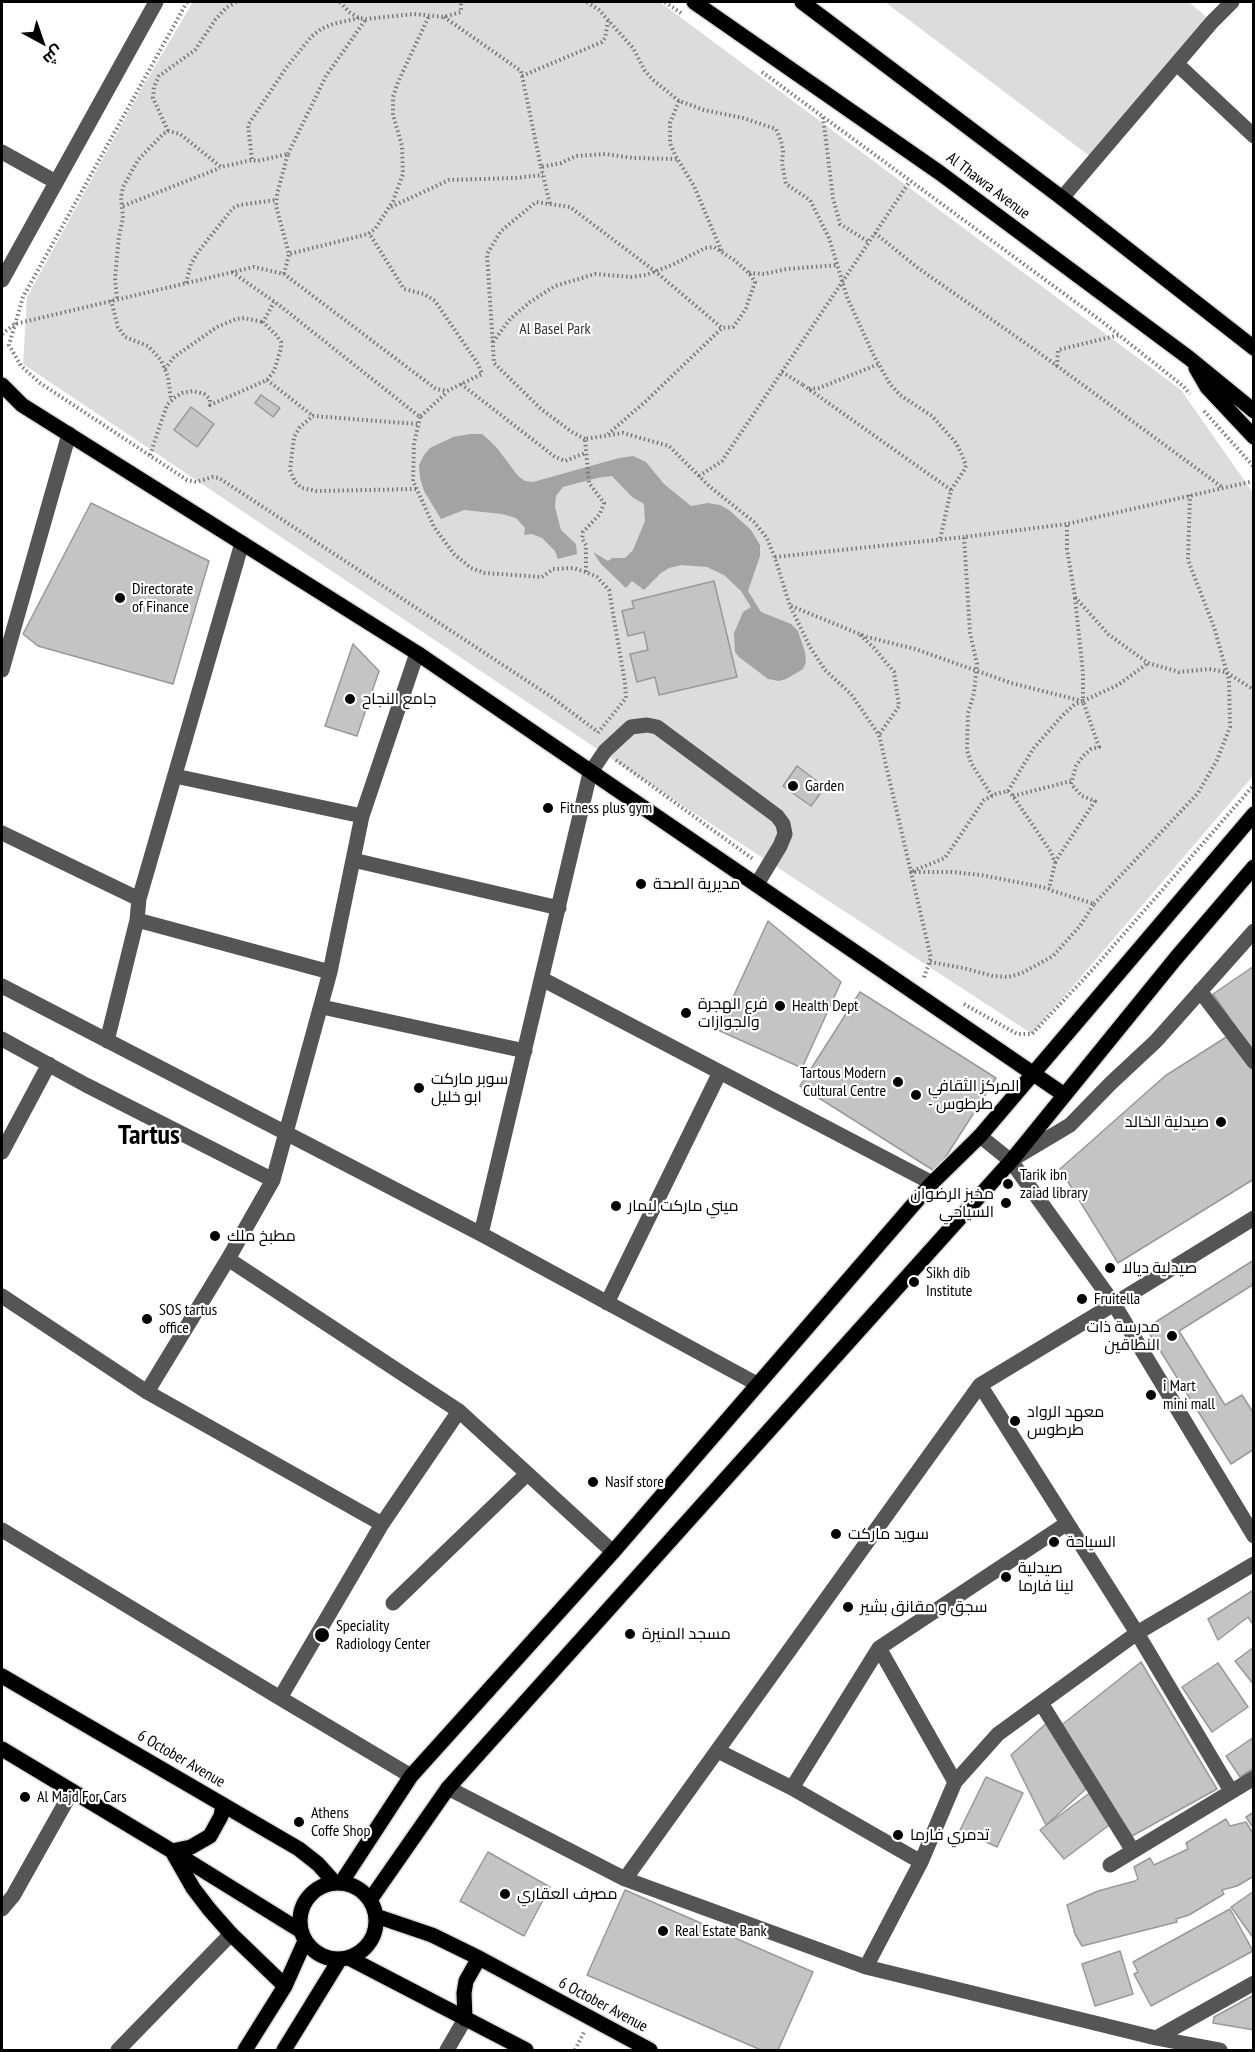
<!DOCTYPE html>
<html>
<head>
<meta charset="utf-8">
<style>
  body { margin:0 }
  #map { position:relative; width:1255px; height:2052px; overflow:hidden; background:#fff; font-family:"PT Sans Narrow",Cairo,sans-serif }
  canvas { display:block }
  .frame { position:absolute; inset:0; border:3px solid #000; pointer-events:none }
  .north { position:absolute; left:12px; top:12px; width:60px; height:60px; -webkit-text-stroke:4px #fff; paint-order:stroke; rotate:140deg; font-size:16px; font-weight:700; line-height:24px; text-align:center; color:#000 }
  .north::after { content:''; display:block; margin:auto; width:21px; height:27px; background:#000; clip-path:polygon(50% 0,100% 100%,50% 72%,0 100%) }
</style>
</head>
<body>
<div id="map">
<canvas width="1255" height="2052"></canvas>
<div class="frame"></div>
<div class="north">ش</div>
</div>
<script>
const context = document.querySelector('canvas').getContext('2d');
context.lineJoin = 'round';
function paint(path, color) { context.fillStyle = color; context.fill(path, 'evenodd'); }
const toPath = rows => new Path2D(rows.map(r => 'M' + r).join(''));
function stroke(path, color, width, dash) { context.strokeStyle = color; context.lineWidth = width; context.lineCap = dash ? 'butt' : 'round'; context.setLineDash(dash || []); context.stroke(path); }
function write(font, color, halo, rows, align = 'center') {
  context.font = font + ' "PT Sans Narrow",Cairo,sans-serif'; context.lineWidth = 4.5; context.setLineDash([]); context.textBaseline = 'middle'; context.strokeStyle = halo; context.fillStyle = color; for (const [text, x, y, turn = 0] of rows) {
    context.save(); context.translate(x, y); context.rotate((+turn || 0) * Math.PI / 180); context.textAlign = isNaN(turn) ? turn : align; if (halo) context.strokeText(text, 0, 0); context.fillText(text, 0, 0); context.restore();
  }
}
paint(toPath([
  [193,2,660,2,1181,390,1253,493,1253,776,1032,1034,627,769,23,364,27,297,139,93],
  [885,2,1189,2,1212,22,1095,160]
]), '#dcdcdc');
paint(toPath([
  [470,434,482,434,488,439,497,448,518,476,525,481,533,482,619,458,633,456,646,462,664,484,691,506,708,503,720,505,729,510,751,530,760,545,760,556,748,591,761,612,791,624,798,631,805,652,806,662,803,669,786,679,779,681,768,679,739,657,735,652,734,633,743,612,751,607,741,591,724,575,707,567,681,565,669,568,661,573,644,590,632,581,626,588,601,564,593,552,608,561,612,558,625,558,633,550,645,521,644,504,632,497,612,476,597,478,563,487,556,496,555,507,561,530,576,544,577,554,558,559,555,551,542,538,532,534,524,535,525,528,516,518,502,514,464,510,441,519,424,491,420,478,419,465,424,455,430,448,453,437]
]), '#a3a3a3');
const building = toPath([
  [261,395,280,408,273,417,255,403,261,395],
  [191,407,214,424,197,447,174,430,191,407],
  [91,503,209,561,173,684,38,646,23,634,91,503],
  [714,581,737,677,659,695,655,677,637,682,630,654,648,650,644,632,628,636,622,611,634,608,632,601,714,581],
  [353,644,379,671,357,736,325,726,353,644],
  [797,766,825,787,811,806,783,786,797,766],
  [768,921,841,982,802,1068,718,1030,768,921],
  [1254,966,1254,1054,1213,994,1254,966],
  [860,992,996,1078,936,1172,800,1086,860,992],
  [1231,1034,1254,1063,1254,1179,1118,1263,1060,1169,1165,1076,1231,1034],
  [1254,1260,1254,1284,1179,1331,1225,1405,1242,1395,1254,1414,1254,1449,1231,1464,1146,1328,1254,1260],
  [1252,1591,1254,1594,1254,1626,1248,1617,1218,1640,1208,1619,1252,1591],
  [1254,1647,1254,1685,1235,1661,1254,1647],
  [1141,1662,1217,1789,1132,1836,1059,1727,1141,1662],
  [1218,1663,1248,1707,1212,1732,1182,1687,1218,1663],
  [1049,1721,1088,1787,1046,1825,1011,1755,1049,1721],
  [1254,1737,1254,1768,1240,1777,1226,1756,1254,1737],
  [986,1777,1023,1793,997,1847,960,1830,986,1777],
  [1091,1792,1112,1823,1064,1859,1040,1830,1091,1792],
  [1254,1812,1254,1829,1246,1817,1254,1812],
  [1226,1819,1230,1826,1246,1822,1254,1835,1254,1876,1237,1886,1222,1890,1224,1894,1189,1915,1176,1919,1177,1922,1082,1946,1075,1934,1067,1905,1098,1891,1135,1881,1138,1879,1134,1867,1150,1858,1154,1865,1188,1849,1186,1843,1226,1819],
  [488,1852,550,1887,524,1936,460,1901,488,1852],
  [625,1890,813,1972,778,2050,761,2050,587,1975,625,1890],
  [1254,1891,1254,1939,1231,1907,1254,1891],
  [1230,1909,1253,1951,1151,2006,1134,1974,1138,1972,1133,1962,1230,1909],
  [1120,1951,1133,1994,1095,2006,1082,1964,1120,1951],
  [1254,1995,1254,2030,1213,2023,1214,2017,1254,1995]
]);
paint(building, '#c4c4c4');
stroke(building, '#999', 1.5);
const major = toPath([
  [694,2,940,173,1189,358,1254,411],
  [802,2,1062,198,1254,348],
  [1196,368,1207,387,1254,437],
  [2,385,22,405,417,653,1063,1094],
  [2,1676,299,1849,318,1864,335,1883],
  [2,1749,172,1851,301,1931],
  [223,1805,221,1816,210,1836,191,1847,172,1851,193,1888,209,1909,231,1934,285,1986],
  [341,1883,411,1776,613,1552,932,1183,980,1136,1254,814],
  '300 1921a38 38 0 1 1 76 0a38 38 0 1 1-76 0Z',
  [370,1900,448,1788,1011,1161,1176,958,1254,867],
  [376,1916,432,1935,479,1958,650,2050],
  [349,1958,526,2050],
  [465,2019,464,1993,466,1981,479,1958],
  [245,2050,285,1986,305,1941],
  [284,2050,340,1959]
]);
stroke(major, '#dbdbdb', 18);
stroke(toPath([
  [187,2,23,297,9,345,21,366,40,383,187,480,196,482,213,477,219,478,550,696,598,732],
  [340,2,349,12,359,18,366,19,414,14,444,17,461,12,461,2],
  [587,2,599,10,633,48,645,71,653,80,679,101,704,110,743,118,776,129,781,141,783,151,782,163,786,184,810,200,829,238,847,297,873,354,890,384,900,395,932,416,956,443,962,455,966,465,965,469,951,490,940,540],
  [665,2,681,13],
  [444,17,521,71,541,167,561,163,576,156,605,154,633,158,677,159],
  [359,18,333,24,321,29,311,37,286,68,248,125,252,160,257,161,288,154,277,194,276,206,289,254,368,234,375,229,393,201,403,174,402,146,393,115,393,97,398,82,429,16],
  [762,72,1100,320,1183,386,1190,394],
  [522,76,602,42,605,38,608,21],
  [679,101,670,123,670,143,675,155,694,186,722,252],
  [823,117,833,198,840,224,869,242],
  [168,131,153,98,154,87,159,76,195,50,215,20,226,8,236,2],
  [288,154,326,76,366,19],
  [541,167,550,204],
  [123,206,220,168],
  [391,207,449,180,515,178,543,175],
  [875,233,918,268,1038,352,1222,487],
  [232,272,279,305,420,417,447,392],
  [749,273,764,274,787,269,838,265],
  [284,274,289,254],
  [186,283,191,264,198,252,233,208,239,205,276,200],
  [117,298,115,278,119,236,123,218,121,197,123,187,138,160,163,134,168,131,180,134,221,167,252,160],
  [111,300,118,327,125,337,148,346,161,360,168,377,171,400],
  [2,334,15,324,254,267,284,274,436,389,447,391,482,374,478,364,435,301,424,294,404,289,369,233],
  [493,342,510,319,530,302,555,286,595,274,631,277,646,275,672,265,705,248,714,247,734,260,749,273,755,282,746,308,739,319,733,327,722,328],
  [1057,366,1058,350,1119,335],
  [165,369,174,357,217,327,236,319,244,318,263,322],
  [782,372,803,385],
  [267,380,313,416],
  [461,384,555,457,565,461,585,453],
  [803,385,951,490],
  [809,389,819,388,879,364],
  [1204,411,1254,467],
  [420,417,414,444,413,481,434,527,454,554,471,568,485,573,542,577,553,569,573,568,586,572,597,577,609,590,625,683,626,698,597,734],
  [585,439,572,432,541,409,494,363,487,254,501,231,536,202,570,207,656,272,722,328,646,401,608,434],
  [150,455,167,405,174,398,182,393,193,391,204,394,210,399,210,405,267,380,274,371,281,348,281,342,276,335,263,322,274,302],
  [699,476,722,461,910,181],
  [1254,481,1067,524,1067,549,1075,597,1108,634,1148,663,1179,672,1209,669,1226,672,1254,690],
  [416,489,317,491,302,488,295,482,290,470,294,437,300,427,313,416,417,424],
  [775,557,964,537],
  [586,572,586,545,582,539,583,532,600,514,604,503,589,483,585,439,623,433,669,446,709,486,754,522,767,538,776,561,790,606,810,647,825,670,851,694,879,735,931,958,923,980],
  [1075,598,1083,673,1083,701,1118,685,1148,663],
  [791,606,867,637,915,649,1011,683,1082,701],
  [860,635,874,648,894,672,899,706,879,735],
  [616,760,753,859],
  [1008,791,1033,749,1062,716,1075,704,1083,701,1099,747,1091,749,1083,756,1076,766,1071,784,1082,796,1095,801,1055,862],
  [992,796,971,763,967,750,968,713,974,693,977,664,970,633,964,537,1067,524],
  [1013,796,1071,781],
  [1094,904,1198,793,1217,760,1230,727,1229,680,1214,627,1188,560,1190,495],
  [930,962,963,968,993,976,1008,977,1022,973,1053,956,1080,926,1094,904,1082,900,1053,891,1049,889,1042,887,981,875,952,872,910,872,945,858,984,800,996,794,1008,791,1013,796,1051,852,1055,863,1049,889],
  [964,1004,1017,1034,1032,1034,1095,967,1254,785],
  [575,2050,584,2032]
]), '#777', 4, [1.5, 3]);
stroke(toPath([
  [1177,64,1254,136],
  [2,152,56,182],
  [1062,198,1212,22,1232,2],
  [2,280,156,2],
  [2,670,69,434],
  [175,776,362,816],
  [2,833,139,899],
  [353,860,559,908],
  [137,920,330,972],
  [542,979,932,1183],
  [2,986,481,1234,757,1384],
  [1200,991,1254,1062],
  [322,1007,525,1051],
  [2,1039,86,1085,273,1180],
  [107,1041,137,920,139,899,242,543],
  [980,1136,1011,1161,1114,1304,1254,1536],
  [2,1152,49,1064],
  [1013,1159,1070,1125,1111,1083,1156,1041,1254,931],
  [481,1234,590,773,605,751,631,727,647,725,657,727,777,816,783,824,785,834,780,846,757,884],
  [228,1259,459,1411,613,1552],
  [2,1296,147,1392,382,1524],
  [607,1303,720,1072],
  [980,1385,1137,1633,1231,1791],
  [147,1392,228,1259,273,1180,330,972,362,816,417,653],
  [2,1530,280,1698,411,1776],
  [393,1603,527,1474],
  [879,1648,955,1782],
  [280,1698,382,1524,459,1411],
  [1041,1703,1133,1851],
  [718,1751,792,1788,921,1862],
  [448,1788,625,1879,866,1967,1156,2038,1220,2050],
  [792,1788,879,1648,1066,1524],
  [1110,1865,1254,1778],
  [625,1879,980,1385,1114,1304,1254,1218],
  [2,1909,13,1896,72,1791],
  [866,1967,921,1862,955,1782,998,1734,1137,1633,1254,1564],
  [1156,2038,1254,1983],
  [118,2050,231,1934],
  [447,2050,465,2019]
]), '#555', 15);
stroke(major, '#000', 15);
for (const [x, y, r, color] of [
  [120,598,6,"#000"],
  [350,699,6,"#000"],
  [793,786,6,"#000"],
  [548,808,6,"#000"],
  [641,884,6,"#000"],
  [780,1006,6,"#000"],
  [686,1013,6,"#000"],
  [898,1082,6,"#000"],
  [419,1088,6,"#000"],
  [916,1095,6,"#000"],
  [1221,1122,6,"#000"],
  [1008,1184,6,"#000"],
  [1006,1203,6,"#000"],
  [616,1206,6,"#000"],
  [215,1236,6,"#000"],
  [1110,1268,6,"#000"],
  [914,1282,6,"#000"],
  [1082,1299,6,"#000"],
  [147,1319,6,"#000"],
  [1172,1336,6,"#000"],
  [1151,1395,6,"#000"],
  [1015,1421,6,"#000"],
  [593,1482,6,"#000"],
  [836,1534,6,"#000"],
  [1054,1542,6,"#000"],
  [1006,1577,6,"#000"],
  [848,1607,6,"#000"],
  [630,1634,6,"#000"],
  [322,1635,8,"#000"],
  [25,1797,6,"#000"],
  [299,1822,6,"#000"],
  [898,1835,6,"#000"],
  [505,1894,6,"#000"],
  [663,1931,6,"#000"]
]) { const dot = new Path2D(); dot.arc(x, y, r, 0, 2 * Math.PI); context.fillStyle = color; context.fill(dot); stroke(dot, '#fff', 2); }
write('16px', '#000', '#fff', [
  ["Al Thawra Avenue",988,186,37],
  ["6 October Avenue",181,1759,30],
  ["6 October Avenue",603,2005,28]
]);
write('16px', '#333', '#fff', [
  ["Al Basel Park",555,329]
]);
write('16px', '#000', '#fff', [
  ["Directorate",132,589],
  ["of Finance",132,607],
  ["جامع النجاح",362,699],
  ["Garden",805,786],
  ["Fitness plus gym",560,808],
  ["مديرية الصحة",653,884],
  ["فرع الهجرة",698,1004],
  ["والجوازات",698,1022],
  ["Health Dept",792,1006],
  ["Tartous Modern",886,1073,"right"],
  ["Cultural Centre",886,1091,"right"],
  ["سوبر ماركت",431,1079],
  ["ابو خليل",431,1097],
  ["المركز الثقافي",928,1086],
  ["- طرطوس",928,1104],
  ["صيدلية الخالد",1209,1122,"right"],
  ["Tarik ibn",1020,1175],
  ["zaiad library",1020,1193],
  ["مخبز الرضوان",994,1194,"right"],
  ["السياحي",994,1212,"right"],
  ["ميني ماركت ليمار",628,1206],
  ["مطبخ ملك",227,1236],
  ["صيدلية ديالا",1122,1268],
  ["Sikh dib",926,1273],
  ["Institute",926,1291],
  ["Fruitella",1094,1299],
  ["SOS tartus",159,1310],
  ["office",159,1328],
  ["مدرسة ذات",1160,1327,"right"],
  ["النطاقين",1160,1345,"right"],
  ["i Mart",1163,1386],
  ["mini mall",1163,1404],
  ["معهد الرواد",1027,1412],
  ["طرطوس",1027,1430],
  ["Nasif store",605,1482],
  ["سويد ماركت",848,1534],
  ["السياحة",1066,1542],
  ["صيدلية",1018,1568],
  ["لينا فارما",1018,1586],
  ["سجق و مقانق بشير",860,1607],
  ["Speciality",336,1626],
  ["Radiology Center",336,1644],
  ["مسجد المنيرة",642,1634],
  ["Al Majd For Cars",37,1797],
  ["Athens",311,1813],
  ["Coffe Shop",311,1831],
  ["تدمري فارما",910,1835],
  ["مصرف العقاري",517,1894],
  ["Real Estate Bank",675,1931]
], 'left');
write('bold 28px', '#000', '#fff', [
  ["Tartus",149,1136]
]);
</script>
</body>
</html>
